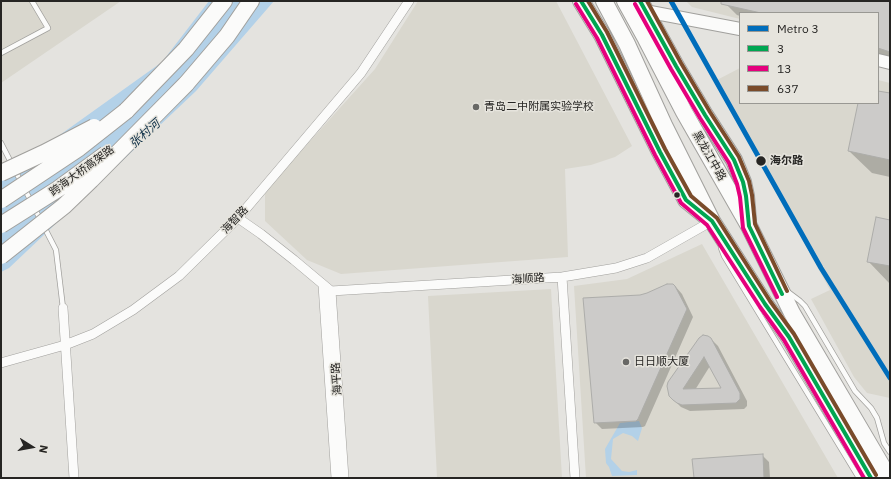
<!DOCTYPE html>
<html>
<head>
<meta charset="utf-8">
<style>
  body { margin:0 }
  #map { position:relative; width:891px; height:479px; overflow:hidden; background:#e4e3df; font-family:"IBM Plex Sans",sans-serif }
  canvas { display:block }
  .frame { position:absolute; inset:0; border:2px solid #262523; pointer-events:none }
  .legend { position:absolute; left:739px; top:12px; width:140px; height:92px; box-sizing:border-box; background:#e6e4dd; border:1px solid #999893; margin:0; padding:5px 7px; list-style:none; font-size:12px; color:#262523 }
  .legend li { display:flex; align-items:center; gap:8px; height:20px }
  .legend b { width:20px; border:1px solid #999893 }
  .north { position:absolute; left:12px; top:427px; width:40px; height:40px; -webkit-text-stroke:3px #e6e4dd; paint-order:stroke; rotate:101deg; font-size:11px; font-weight:700; line-height:16px; text-align:center; color:#262523 }
  .north::after { content:''; display:block; margin:auto; width:14px; height:18px; background:#262523; clip-path:polygon(50% 0,100% 100%,50% 72%,0 100%) }
</style>
</head>
<body>
<div id="map">
<canvas width="891" height="479"></canvas>
<div class="frame"></div>
<ul class="legend">
<li><b style="height:5px;background:#006dbb"></b>Metro 3</li>
<li><b style="height:5px;background:#00a651"></b>3</li>
<li><b style="height:5px;background:#e5007d"></b>13</li>
<li><b style="height:5px;background:#7a4b2a"></b>637</li>
</ul>
<div class="north">N</div>
</div>
<script>
const context = document.querySelector('canvas').getContext('2d');
context.lineJoin = 'round';
function paint(path, color) { context.fillStyle = color; context.fill(path, 'evenodd'); }
const toPath = rows => new Path2D(rows.map(r => 'M' + r).join(''));
function stroke(path, color, width, dash) { context.strokeStyle = color; context.lineWidth = width; context.lineCap = dash ? 'butt' : 'round'; context.setLineDash(dash || []); context.stroke(path); }
function write(font, color, halo, rows, align = 'center') {
  context.font = font + ' "IBM Plex Sans","Noto Sans SC",sans-serif'; context.lineWidth = 3; context.setLineDash([]); context.textBaseline = 'middle'; context.strokeStyle = halo; context.fillStyle = color; for (const [text, x, y, turn = 0] of rows) {
    context.save(); context.translate(x, y); context.rotate((+turn || 0) * Math.PI / 180); context.textAlign = isNaN(turn) ? turn : align; if (halo) context.strokeText(text, 0, 0); context.fillText(text, 0, 0); context.restore();
  }
}
paint(toPath([
  [1,1,121,1,1,83],
  [418,1,556,1,632,146,615,157,591,165,565,169,568,257,341,274,307,260,265,221,265,191,375,69],
  [686,1,890,1,890,57,878,54,878,13,740,13,740,19,692,7],
  [740,68,740,103,878,103,878,80,890,83,890,398,867,393,854,377,811,299,830,290,715,81],
  [702,244,838,478,586,478,574,286,627,279],
  [551,289,562,478,437,478,428,296]
]), '#d9d7ce');
paint(toPath([
  [209,1,274,1,196,91,9,268,1,272,1,177,162,62],
  [639,421,642,428,638,441,632,436,623,433,613,439,611,459,622,471,629,472,637,470,637,475,612,476,609,467,606,463,605,449,620,423]
]), '#b3d1e8');
paint(toPath([
  [723,1,890,1,890,58,878,55,878,13,740,13,740,16,737,15],
  [878,92,890,94,890,177,872,173,849,151,859,103,878,103],
  [890,221,890,284,868,261],
  [675,286,682,294,693,317,645,426,643,427,602,429,595,422,640,296],
  [710,338,718,346,747,401,747,406,744,409,690,411,681,407,674,400],
  [710,366,722,389,695,390],
  [762,455,769,462,770,478,695,478]
]), '#0003');
const building = toPath([
  [721,1,890,1,890,52,878,48,878,13,761,13,721,4,721,1],
  [878,91,890,93,890,160,848,151,858,103,878,103,878,91],
  [876,217,890,220,890,266,867,262,876,217],
  [667,284,673,284,675,286,687,309,638,419,636,421,594,423,583,298,640,295,647,293,667,284],
  [703,335,708,336,711,338,740,393,740,399,736,403,682,405,677,403,673,400,669,396,667,386,668,382,699,338,703,335],
  [704,357,721,388,683,389,704,357],
  [763,454,764,478,694,478,692,459,763,454]
]);
paint(building, '#cccbc9');
stroke(building, '#adadaa', 1);
const lane = toPath([
  [1,53,48,28,32,1],
  [1,143,56,250,63,308],
  [721,248,724,256,859,478],
  [788,292,800,301,805,306,855,391,871,408,877,418,884,443,890,452]
]);
const street = toPath([
  [238,218,261,234,294,260,331,291,344,478],
  [562,277,575,478],
  [323,285,336,478],
  [331,291,562,277,616,268,647,258,712,221],
  [63,308,74,478],
  [1,363,65,345,93,334,133,310,179,276,238,218,361,73,409,1]
]);
const secondary = toPath([
  [645,11,740,29],
  [878,60,890,63]
]);
const highway = toPath([
  [581,1,602,35,660,152,686,200,707,217],
  [604,1,627,44,664,125,712,221,765,304,789,337,871,478],
  [625,1,646,39,684,112,749,226,792,313,889,478],
  [640,1,676,66,705,115,734,160,743,182,746,196,748,220],
  [177,93,186,84,227,36,251,1],
  [126,111,186,49,224,1]
]);
stroke(lane, '#a1a09d', 6);
stroke(street, '#a1a09d', 10);
stroke(secondary, '#a1a09d', 14);
stroke(highway, '#a1a09d', 18);
stroke(lane, '#fbfbfa', 4.5);
stroke(street, '#fbfbfa', 9);
stroke(secondary, '#fbfbfa', 12);
stroke(highway, '#fbfbfa', 16);
const highwayBridge = toPath([
  [1,173,44,153,94,127],
  [1,200,79,148,126,111],
  [1,225,58,189,106,154],
  [1,256,64,206,91,180,186,84]
]);
stroke(highwayBridge, '#a1a09d', 18, []);
stroke(highwayBridge, '#fbfbfa', 16);
stroke(toPath([
  [581,1,602,35,660,152,686,200,712,221,765,304,789,337,871,478],
  [640,1,676,66,705,115,734,160,743,182,746,196,749,226,782,294]
]), '#00a651', 4);
stroke(toPath([
  [576,4,597,38,655,155,681,203,707,225,760,307,784,340,864,478],
  [635,4,671,69,700,118,729,163,737,184,740,197,743,228,777,297]
]), '#e5007d', 4);
stroke(toPath([
  [588,1,607,32,665,149,691,196,717,218,770,301,794,334,876,475],
  [647,1,681,63,710,112,739,157,749,181,752,195,755,224,787,291]
]), '#7a4b2a', 4);
stroke(toPath([
  [671,1,821,268,890,378]
]), '#006dbb', 5);
for (const [x, y, r, color] of [
  [476,107,4,"#686865"],
  [761,161,5.5,"#262523"],
  [677,195,3.5,"#262523"],
  [626,362,4,"#686865"]
]) { const dot = new Path2D(); dot.arc(x, y, r, 0, 2 * Math.PI); context.fillStyle = color; context.fill(dot); stroke(dot, '#e6e4dd', 1.5); }
write('11px', '#262523', '#e6e4dd', [
  ["青岛二中附属实验学校",484,107],
  ["日日顺大厦",634,362]
], 'left');
write('11px', '#262523', '#e6e4dd', [
  ["黑龙江中路",709,156,60],
  ["跨海大桥高架路",82,171,-36],
  ["海智路",235,220,-47],
  ["海顺路",528,279,-4],
  ["海平路",337,379,-94]
]);
write('bold 11px', '#262523', '#e6e4dd', [
  ["海尔路",770,161]
], 'left');
write('italic 12px', '#0c2e46', '#e6e4dd', [
  ["张村河",145,134,-41]
]);
</script>
</body>
</html>
